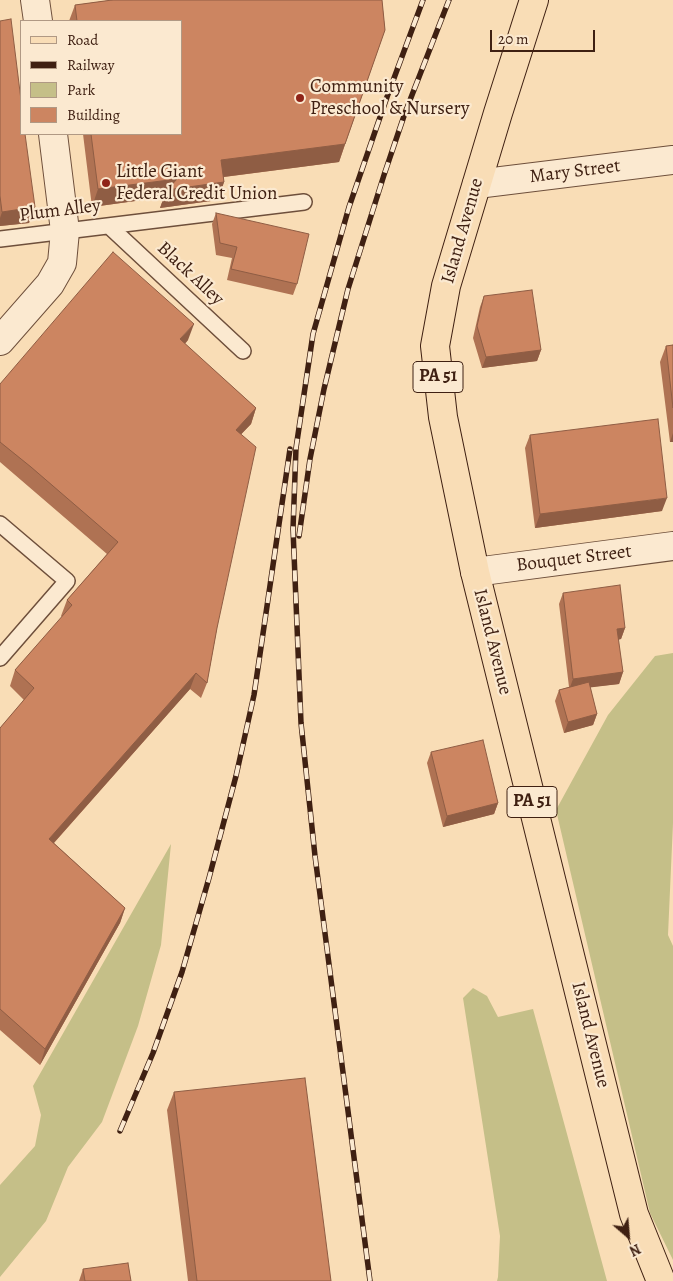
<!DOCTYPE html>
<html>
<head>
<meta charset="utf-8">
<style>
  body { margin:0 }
  #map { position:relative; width:673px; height:1281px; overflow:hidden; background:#f9ddb6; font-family:Alegreya,serif }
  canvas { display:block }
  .legend { position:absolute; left:20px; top:20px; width:162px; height:115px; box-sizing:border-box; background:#fbe9d0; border:1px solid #b09984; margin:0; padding:6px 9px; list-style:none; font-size:15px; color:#3f2012 }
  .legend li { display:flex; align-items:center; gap:10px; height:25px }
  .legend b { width:25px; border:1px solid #b09984 }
  .north { position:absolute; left:603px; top:1211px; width:50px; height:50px; -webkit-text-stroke:4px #fbe9d0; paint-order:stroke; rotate:153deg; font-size:14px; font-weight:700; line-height:20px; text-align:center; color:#3f2012 }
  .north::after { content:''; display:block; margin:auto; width:18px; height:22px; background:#3f2012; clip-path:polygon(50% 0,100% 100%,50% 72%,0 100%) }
  .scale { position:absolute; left:490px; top:30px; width:105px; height:22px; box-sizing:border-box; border:2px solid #3f2012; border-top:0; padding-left:6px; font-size:15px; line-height:18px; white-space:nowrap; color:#3f2012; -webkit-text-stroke:4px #fbe9d0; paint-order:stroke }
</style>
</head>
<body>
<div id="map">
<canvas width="673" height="1281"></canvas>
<ul class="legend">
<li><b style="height:6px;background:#f9ddb6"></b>Road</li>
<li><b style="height:6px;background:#3f2012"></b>Railway</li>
<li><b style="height:14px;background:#c5bf88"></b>Park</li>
<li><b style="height:14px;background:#cc8561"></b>Building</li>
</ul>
<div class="north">N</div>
<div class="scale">20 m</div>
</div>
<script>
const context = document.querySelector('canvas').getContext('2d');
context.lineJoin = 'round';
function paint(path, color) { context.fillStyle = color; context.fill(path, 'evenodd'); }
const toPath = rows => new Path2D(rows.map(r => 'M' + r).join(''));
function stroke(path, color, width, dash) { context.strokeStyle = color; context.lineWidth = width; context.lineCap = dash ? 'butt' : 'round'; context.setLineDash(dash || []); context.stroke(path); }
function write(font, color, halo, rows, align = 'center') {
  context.font = font + ' Alegreya,serif'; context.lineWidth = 4.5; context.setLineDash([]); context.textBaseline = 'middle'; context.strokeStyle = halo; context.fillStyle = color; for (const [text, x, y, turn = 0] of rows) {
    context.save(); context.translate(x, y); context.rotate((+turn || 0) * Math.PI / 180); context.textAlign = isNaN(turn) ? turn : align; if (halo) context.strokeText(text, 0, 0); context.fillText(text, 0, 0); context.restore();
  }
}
paint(toPath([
  [673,653,673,823,668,935,673,946,673,1260,650,1213,556,810,608,715,655,656],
  [171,844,161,945,138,1026,102,1122,68,1167,46,1221,0,1277,0,1185,35,1146,41,1115,33,1086],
  [473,988,487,996,498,1017,533,1009,607,1281,497,1281,498,1277,500,1236,463,998]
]), '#c5bf88');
const service = toPath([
  [109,226,243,351],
  [0,239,304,202],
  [0,524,67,581,0,658]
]);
const minor = toPath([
  [35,0,38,21],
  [477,184,673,160],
  [0,341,50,284,62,263,65,231,53,134],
  [475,572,673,546]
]);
const primary = toPath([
  [534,0,498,113,446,286,435,346,443,417,475,572,634,1214,661,1281]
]);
stroke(service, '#6e4f3b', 18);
stroke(minor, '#6e4f3b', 30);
stroke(primary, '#3f2012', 30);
stroke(service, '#fbe9d0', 15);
stroke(minor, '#fbe9d0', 28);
stroke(primary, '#f9ddb6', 28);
const rail = toPath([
  [299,536,310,459,324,389,348,289,384,175,405,113,449,0],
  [120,1131,153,1053,182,972,209,878,236,776,254,695,290,449],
  [370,1281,315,856,301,723,293,529,296,448,313,334,349,207,387,97,423,0]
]);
stroke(rail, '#3f2012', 5.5);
stroke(rail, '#fbe9d0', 4, [11]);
paint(toPath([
  [112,0,382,0,385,30,339,162,224,177,224,182,218,200,160,208,164,197,92,207,83,134,181,134,181,21,69,21,75,5],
  [0,21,35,207,29,223,0,226],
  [216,213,297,284,293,295,227,280,232,258,216,255,212,224],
  [484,296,541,350,537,361,482,368,473,338,480,307],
  [188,340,185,344,256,408,251,424,241,434,217,628,207,683,201,698,190,689,54,843,125,908,120,923,40,1065,0,1030,0,728,24,700,10,686,15,670,62,617,61,616,67,600,107,554,0,462,0,384],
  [673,345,673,442,670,442,660,362,666,346],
  [530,435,662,511,535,528,525,448],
  [563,593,625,628,621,639,618,640,623,672,619,684,590,687,597,714,593,725,564,733,555,701,559,690,569,687,559,604],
  [431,752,498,803,494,814,443,827,427,763],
  [174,1092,331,1281,188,1281,167,1110],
  [83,1269,131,1281,79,1281]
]), '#af7253');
paint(toPath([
  [345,144,339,162,215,178,221,160],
  [177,179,224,182,218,200,160,208,164,197,92,207,98,189],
  [35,207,29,223,0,226,0,218,2,212],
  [194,324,188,340,174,355,180,339],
  [541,350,537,361,482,368,486,357],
  [256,408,251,424,230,446,236,430],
  [673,433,673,442,670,442],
  [667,498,662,511,535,528,540,514],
  [625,628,621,639,612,640,617,629],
  [623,672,619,684,569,690,573,679],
  [196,673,190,689,43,855,49,839],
  [597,714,593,725,564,733,568,722],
  [498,803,494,814,443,827,447,816],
  [125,908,120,923,40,1065,45,1049]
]), '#8f5d44');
const building = toPath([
  [112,0,382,0,385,30,345,144,221,160,224,182,167,190,177,179,98,189,91,134,181,134,181,21,77,21,75,5,112,0],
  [11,19,21,100,21,134,25,134,35,207,2,212,0,196,0,21,11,19],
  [216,213,309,234,297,284,231,269,237,247,220,243,216,213],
  [113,252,194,324,180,339,256,408,236,430,256,447,217,628,207,683,196,673,49,839,125,908,45,1049,0,1009,0,728,34,688,15,670,72,605,67,600,118,542,31,467,0,442,0,384,113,252],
  [532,290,541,350,486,357,477,326,484,296,532,290],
  [673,345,673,408,666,346,673,345],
  [658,419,667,498,540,514,530,435,658,419],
  [620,585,625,628,617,629,623,672,573,679,563,593,620,585],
  [589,682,597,714,568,722,559,690,589,682],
  [483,740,498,803,447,816,431,752,483,740],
  [305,1078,331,1281,197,1281,174,1092,305,1078],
  [128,1263,131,1281,85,1281,83,1269,128,1263]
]);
paint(building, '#cc8561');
stroke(building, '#8f5d44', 1);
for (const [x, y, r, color] of [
  [300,98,5,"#8f2418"],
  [106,183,5,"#8f2418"]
]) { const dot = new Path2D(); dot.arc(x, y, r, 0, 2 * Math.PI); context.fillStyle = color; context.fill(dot); stroke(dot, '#fbe9d0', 2); }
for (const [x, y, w] of [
  [438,377,50],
  [532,802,50]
]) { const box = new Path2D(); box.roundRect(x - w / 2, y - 15.5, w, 31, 4); context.fillStyle = '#fbe9d0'; context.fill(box); stroke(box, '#3f2012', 1); }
write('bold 18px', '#3f2012', null, [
  ["PA 51",438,377],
  ["PA 51",532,802]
]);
write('19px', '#3f2012', '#fbe9d0', [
  ["Community",310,87],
  ["Preschool & Nursery",310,109],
  ["Little Giant",116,172],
  ["Federal Credit Union",116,194]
], 'left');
write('19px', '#3f2012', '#fbe9d0', [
  ["Mary Street",575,172,-7],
  ["Plum Alley",60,211,-7],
  ["Island Avenue",463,231,-74],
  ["Black Alley",190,274,43],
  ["Bouquet Street",574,559,-7],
  ["Island Avenue",492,642,76],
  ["Island Avenue",590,1035,76]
]);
</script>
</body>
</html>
